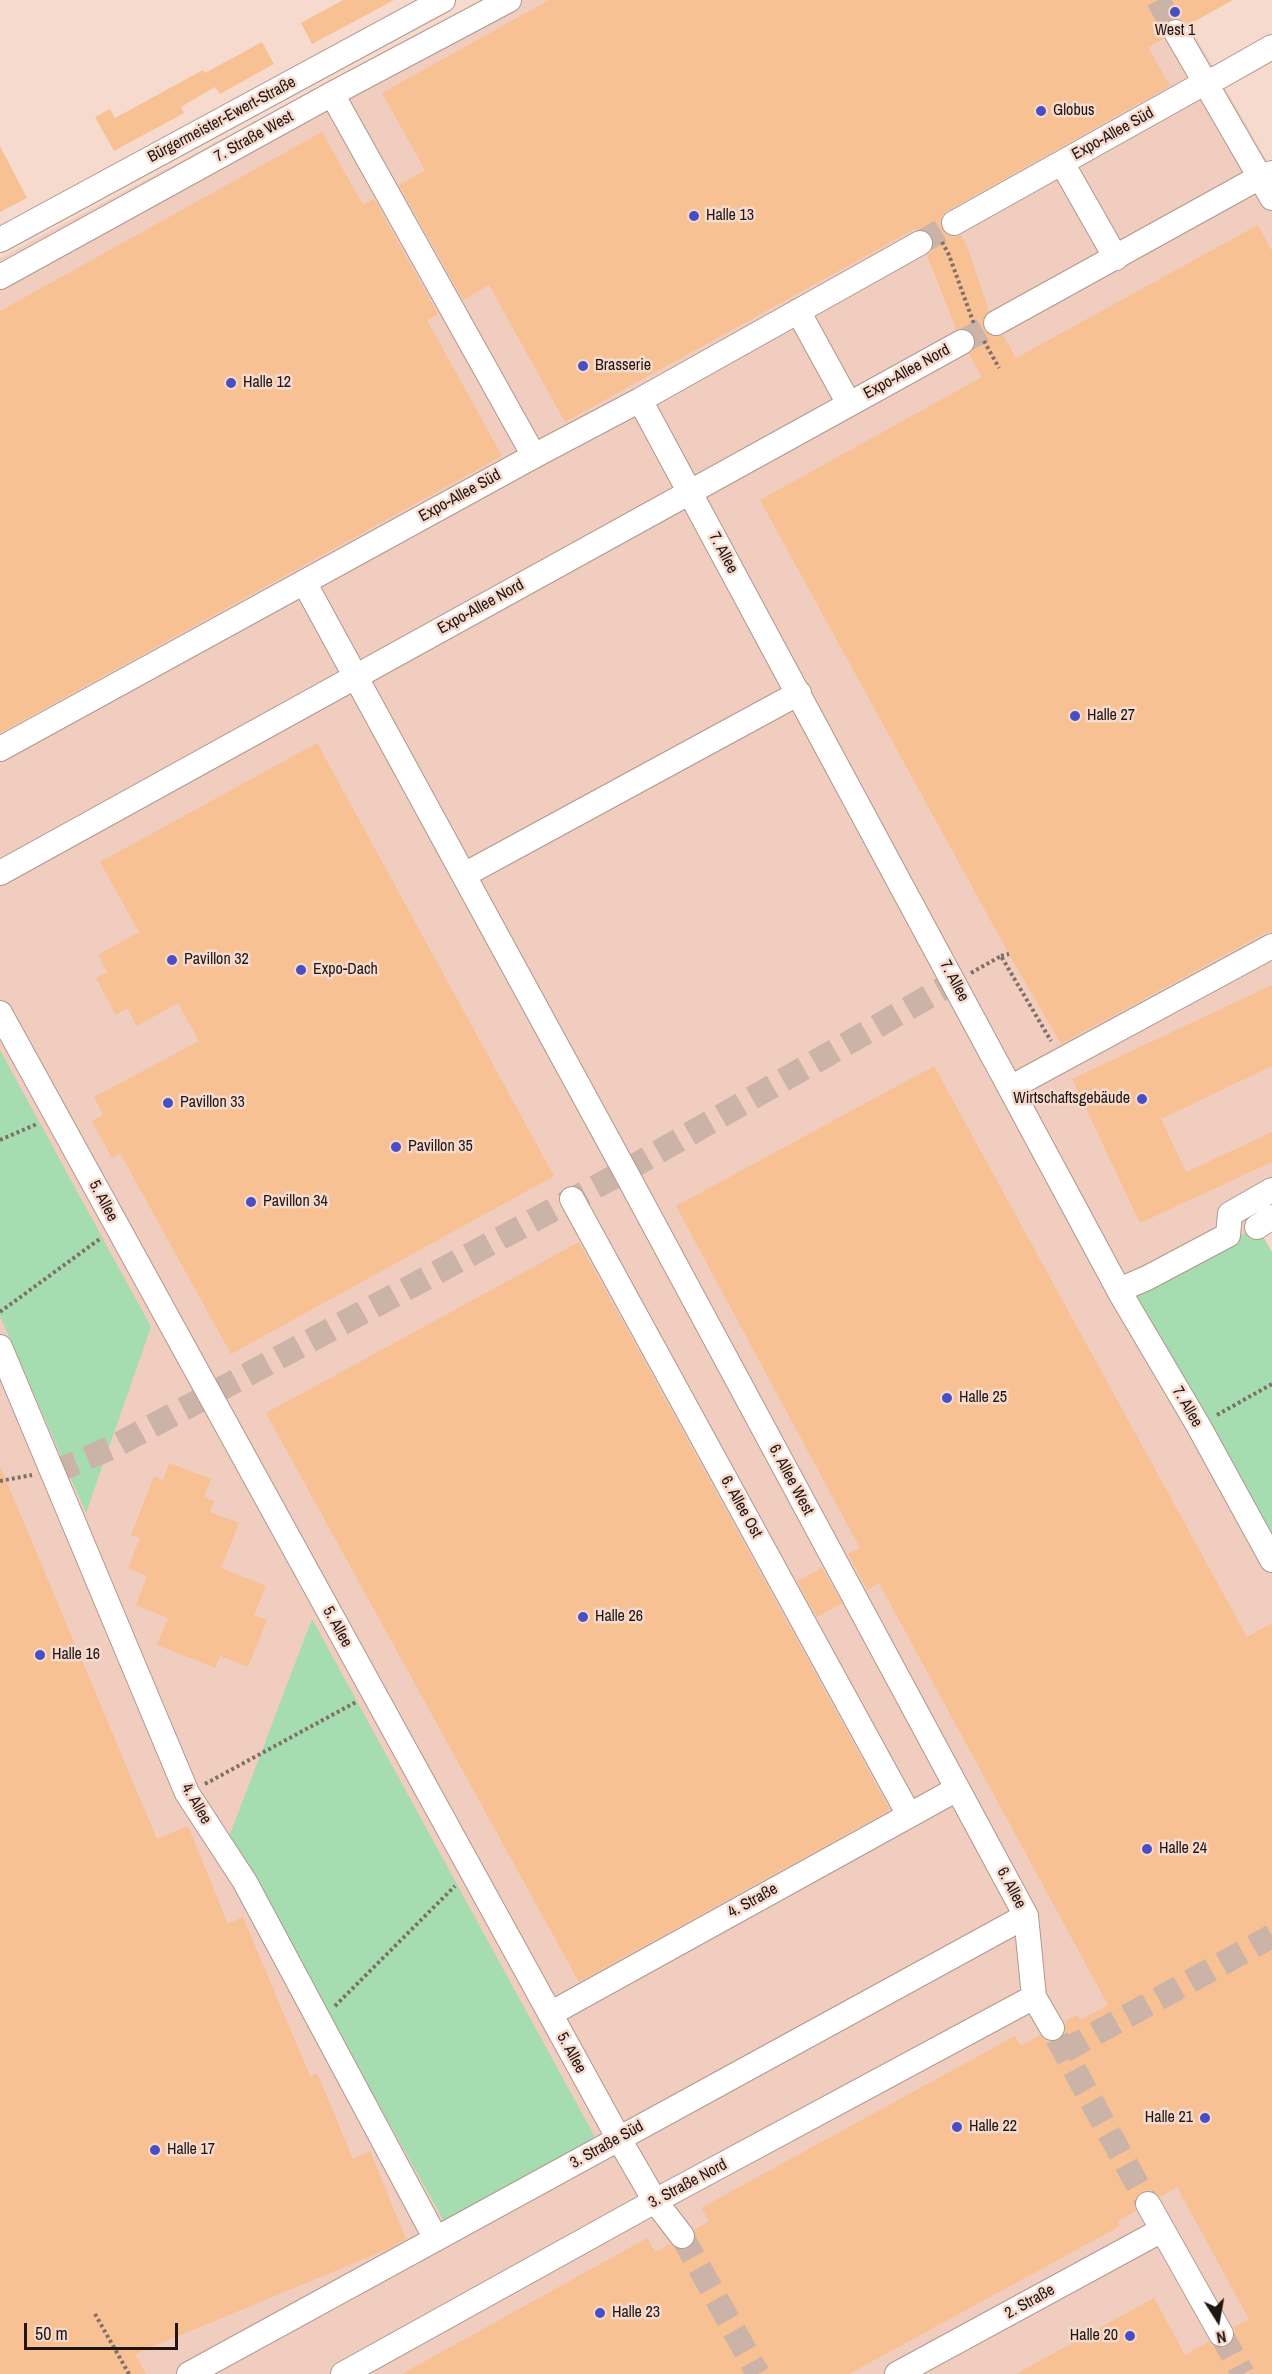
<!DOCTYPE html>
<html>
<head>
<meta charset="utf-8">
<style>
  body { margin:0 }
  #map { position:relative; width:1272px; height:2374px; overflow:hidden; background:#f6dace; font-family:"Archivo Narrow",sans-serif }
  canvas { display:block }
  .north { position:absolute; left:1188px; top:2290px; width:60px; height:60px; -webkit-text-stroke:4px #f6dace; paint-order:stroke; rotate:169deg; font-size:16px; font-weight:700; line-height:24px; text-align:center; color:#1f1612 }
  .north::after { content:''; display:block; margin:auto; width:21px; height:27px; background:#1f1612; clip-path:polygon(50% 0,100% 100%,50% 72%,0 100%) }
  .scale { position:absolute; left:24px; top:2323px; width:154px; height:27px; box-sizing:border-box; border:3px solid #1f1612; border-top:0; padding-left:8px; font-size:18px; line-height:21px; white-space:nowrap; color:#1f1612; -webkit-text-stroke:4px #f6dace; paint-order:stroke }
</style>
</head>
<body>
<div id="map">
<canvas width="1272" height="2374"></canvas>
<div class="north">N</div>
<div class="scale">50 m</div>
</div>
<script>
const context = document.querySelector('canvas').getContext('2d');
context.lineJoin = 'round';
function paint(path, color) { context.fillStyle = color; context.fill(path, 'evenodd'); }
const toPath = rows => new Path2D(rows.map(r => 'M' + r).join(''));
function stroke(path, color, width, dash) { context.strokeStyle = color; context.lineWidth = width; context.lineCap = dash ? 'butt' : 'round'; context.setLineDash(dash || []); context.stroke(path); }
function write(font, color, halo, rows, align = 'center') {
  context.font = font + ' "Archivo Narrow",sans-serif'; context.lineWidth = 5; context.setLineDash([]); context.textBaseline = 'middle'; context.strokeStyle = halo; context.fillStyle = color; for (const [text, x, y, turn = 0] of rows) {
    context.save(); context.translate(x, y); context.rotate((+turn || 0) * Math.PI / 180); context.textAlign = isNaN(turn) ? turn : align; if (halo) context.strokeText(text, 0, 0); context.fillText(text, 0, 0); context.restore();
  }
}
paint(toPath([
  [481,0,1175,0,1272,170,1272,1206,1252,1217,1272,1252,1272,2374,0,2374,0,258]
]), '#f0cdbe');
paint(toPath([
  [0,1050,151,1327,86,1513,0,1316],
  [1257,1227,1272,1252,1272,1560,1122,1296],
  [312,1619,595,2137,444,2221,229,1837]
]), '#a5ddb1');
paint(toPath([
  [343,0,394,0,312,44,301,23],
  [549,0,1233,0,1188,25,1184,20,1177,18,1169,19,1164,24,1162,31,1163,39,1148,47,1170,86,947,211,942,216,940,223,946,235,953,237,961,235,967,246,989,311,982,322,984,330,995,337,1003,335,1016,358,1258,225,1272,251,1272,932,1265,933,1061,1044,1009,954,760,500,982,377,969,354,974,349,975,336,969,330,956,329,927,255,932,251,934,244,933,237,928,231,921,229,913,230,565,422,489,285,463,300,399,185,425,170,382,93],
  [262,42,274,64,220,94,215,87,181,107,184,113,114,151,95,117,110,109,115,118,203,70,205,73],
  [322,132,363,205,374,199,438,314,427,320,502,456,0,733,0,311],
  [0,146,27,198,0,212],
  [317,743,554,1176,231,1354,120,1153,112,1158,92,1121,103,1115,94,1097,199,1041,178,1003,137,1026,127,1008,116,1015,96,978,107,972,98,955,139,932,100,862],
  [1272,985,1272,1066,1161,1119,1186,1172,1272,1132,1272,1162,1140,1223,1072,1079],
  [934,1066,1247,1637,1272,1623,1272,2374,1016,2374,1154,2298,1185,2355,1209,2341,1220,2348,1227,2347,1233,2342,1235,2335,1234,2327,1249,2319,1177,2187,1160,2197,1156,2192,1149,2190,1141,2192,1134,2203,1136,2211,1117,2221,1120,2226,849,2374,402,2374,647,2238,655,2252,670,2244,677,2249,690,2248,695,2241,694,2230,709,2221,701,2208,1015,2036,1021,2046,1040,2035,1045,2041,1059,2041,1065,2035,1065,2021,1077,2015,1080,2020,1108,2005,879,1583,867,1590,848,1554,860,1548,676,1206],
  [579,1242,890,1810,579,1982,266,1413],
  [169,1463,211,1479,204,1497,214,1501,210,1512,239,1523,221,1568,266,1586,254,1615,267,1620,248,1667,220,1656,215,1668,157,1645,168,1618,136,1605,147,1576,128,1568,140,1538,131,1535,154,1476,163,1480],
  [0,1466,157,1839,188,1826,228,1924,243,1917,310,2076,317,2073,353,2159,370,2151,406,2239,388,2249,135,2354,146,2374,0,2374],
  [822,1568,842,1603,817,1617,797,1581]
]), '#f7c194');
stroke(toPath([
  [1158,0,1176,32],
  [920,243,954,223],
  [962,342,996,323],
  [54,1472,113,1447,625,1171,954,982],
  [1057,2038,1148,2204],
  [1064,2051,1272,1936],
  [682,2236,758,2374],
  [1221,2334,1243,2374]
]), '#cbb3a8', 24, [24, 12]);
const minor = toPath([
  [1176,32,1272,198],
  [332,94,534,456],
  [1062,163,1116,258],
  [954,223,1206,82,1219,77,1272,47],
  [0,240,443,0],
  [0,277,332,94,509,0],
  [798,311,849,404],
  [996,323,1260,177,1272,173],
  [640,400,1122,1296,1198,1425,1272,1560],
  [304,582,625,1171,1026,1916,1034,1997,1052,2028],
  [0,749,534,456,640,400,920,243],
  [0,873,962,342],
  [464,875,799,693],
  [0,1013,619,2139,655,2201,682,2236],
  [1010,1088,1272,946],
  [572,1199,909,1815],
  [1257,1227,1272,1217],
  [1119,1290,1147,1278,1228,1235,1230,1214,1272,1190],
  [0,1347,187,1793,245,1882,436,2239],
  [550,2014,957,1789],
  [1148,2204,1221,2334],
  [189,2374,1026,1916],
  [343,2374,655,2201,1034,1997],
  [897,2374,1162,2230]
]);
stroke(minor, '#b0978c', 26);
stroke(toPath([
  [942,242,949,255,974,324],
  [984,341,999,368],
  [1001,956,1009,954],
  [971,973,1001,956,1051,1041],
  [0,1140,37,1124],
  [0,1312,101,1238],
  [1217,1415,1272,1384],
  [0,1481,32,1475],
  [205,1784,356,1702],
  [335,2006,455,1886],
  [95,2314,129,2374]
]), '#806f67', 4, [3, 3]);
stroke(minor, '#fff', 24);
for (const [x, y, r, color] of [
  [1175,12,6,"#494ec4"],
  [1041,111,6,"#494ec4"],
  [694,216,6,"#494ec4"],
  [583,366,6,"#494ec4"],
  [231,383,6,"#494ec4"],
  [1075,716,6,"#494ec4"],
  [172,960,6,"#494ec4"],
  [301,970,6,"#494ec4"],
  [1142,1099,6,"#494ec4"],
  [168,1103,6,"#494ec4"],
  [396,1147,6,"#494ec4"],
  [251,1202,6,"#494ec4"],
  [947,1398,6,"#494ec4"],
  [583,1617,6,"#494ec4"],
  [40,1655,6,"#494ec4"],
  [1147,1849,6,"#494ec4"],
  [1205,2118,6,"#494ec4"],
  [957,2127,6,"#494ec4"],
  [155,2150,6,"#494ec4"],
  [600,2313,6,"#494ec4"],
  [1130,2336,6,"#494ec4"]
]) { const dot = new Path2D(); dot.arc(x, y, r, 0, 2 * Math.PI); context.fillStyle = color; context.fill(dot); stroke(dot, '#f6dace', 2); }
write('16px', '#1f1612', '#f6dace', [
  ["West 1",1175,31,"center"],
  ["Globus",1053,111],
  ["Halle 13",706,216],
  ["Brasserie",595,366],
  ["Halle 12",243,383],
  ["Halle 27",1087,716],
  ["Pavillon 32",184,960],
  ["Expo-Dach",313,970],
  ["Wirtschaftsgebäude",1130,1099,"right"],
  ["Pavillon 33",180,1103],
  ["Pavillon 35",408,1147],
  ["Pavillon 34",263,1202],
  ["Halle 25",959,1398],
  ["Halle 26",595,1617],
  ["Halle 16",52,1655],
  ["Halle 24",1159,1849],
  ["Halle 21",1193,2118,"right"],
  ["Halle 22",969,2127],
  ["Halle 17",167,2150],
  ["Halle 23",612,2313],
  ["Halle 20",1118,2336,"right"]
], 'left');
write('16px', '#1f1612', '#f6dace', [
  ["Bürgermeister-Ewert-Straße",222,120,-28],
  ["Expo-Allee Süd",1113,134,-29],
  ["7. Straße West",254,137,-29],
  ["Expo-Allee Nord",907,372,-29],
  ["Expo-Allee Süd",460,496,-29],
  ["7. Allee",723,553,62],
  ["Expo-Allee Nord",481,607,-29],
  ["7. Allee",954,981,62],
  ["5. Allee",103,1201,62],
  ["7. Allee",1187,1407,60],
  ["6. Allee West",791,1480,62],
  ["6. Allee Ost",741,1507,61],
  ["5. Allee",337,1627,61],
  ["4. Allee",196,1804,60],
  ["6. Allee",1011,1888,62],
  ["4. Straße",753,1901,-29],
  ["5. Allee",571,2053,61],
  ["3. Straße Süd",607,2145,-29],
  ["3. Straße Nord",688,2184,-28],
  ["2. Straße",1030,2302,-29]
]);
</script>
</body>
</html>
